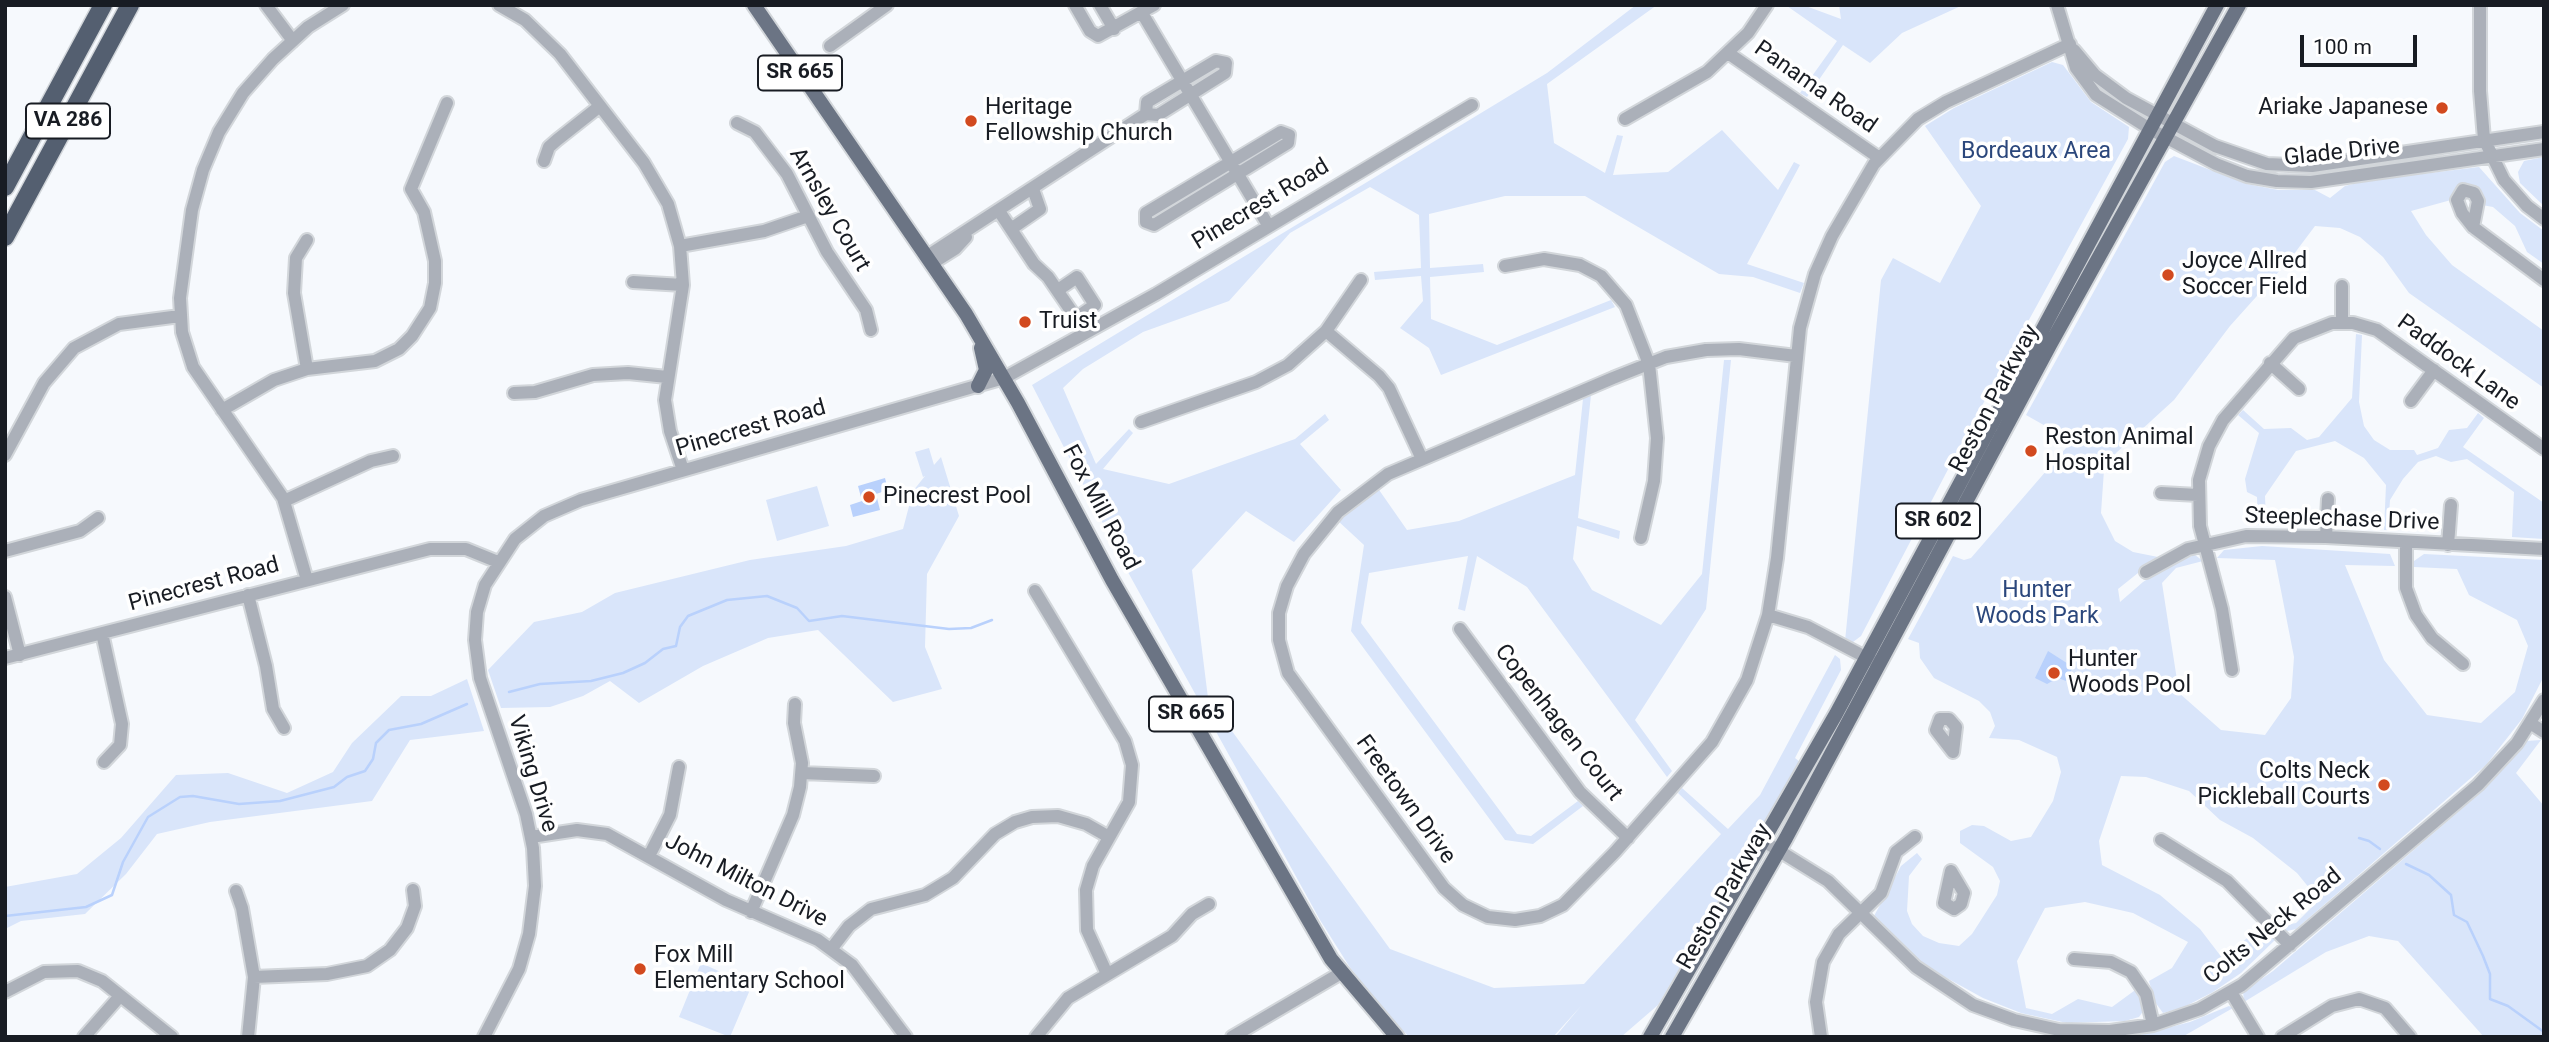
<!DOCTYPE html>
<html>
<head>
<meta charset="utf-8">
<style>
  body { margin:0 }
  #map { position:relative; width:2549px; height:1042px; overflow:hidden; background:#f6f9fd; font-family:Roboto,sans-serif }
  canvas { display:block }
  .frame { position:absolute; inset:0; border:7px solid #181c23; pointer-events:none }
  .scale { position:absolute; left:2300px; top:35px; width:117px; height:32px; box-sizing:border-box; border:4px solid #181c23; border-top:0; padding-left:9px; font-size:21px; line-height:24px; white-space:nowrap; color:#181c23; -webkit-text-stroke:5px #fff; paint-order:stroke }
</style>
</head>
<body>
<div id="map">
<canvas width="2549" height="1042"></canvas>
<div class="frame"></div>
<div class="scale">100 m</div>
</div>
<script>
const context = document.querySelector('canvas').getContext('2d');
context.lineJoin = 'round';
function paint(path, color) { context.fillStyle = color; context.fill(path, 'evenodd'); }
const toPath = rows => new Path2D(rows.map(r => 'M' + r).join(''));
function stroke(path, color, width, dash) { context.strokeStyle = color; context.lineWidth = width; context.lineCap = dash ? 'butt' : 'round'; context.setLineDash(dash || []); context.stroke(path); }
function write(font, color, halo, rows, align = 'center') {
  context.font = font + ' Roboto,sans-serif'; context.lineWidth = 7; context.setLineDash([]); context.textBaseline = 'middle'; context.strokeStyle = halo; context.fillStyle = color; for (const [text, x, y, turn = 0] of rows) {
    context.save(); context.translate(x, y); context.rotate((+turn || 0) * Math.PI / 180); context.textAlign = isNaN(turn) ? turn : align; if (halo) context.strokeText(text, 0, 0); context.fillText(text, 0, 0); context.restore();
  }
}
paint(toPath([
  [1636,5,1657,5,1547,84,1554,143,1605,173,1617,135,1623,136,1613,175,1668,172,1722,130,1778,190,1794,162,1800,165,1747,264,1804,283,1800,293,1753,277,1719,274,1585,196,1505,196,1429,214,1430,268,1483,264,1484,272,1430,277,1431,319,1497,345,1611,300,1615,307,1441,375,1429,348,1400,328,1423,301,1421,276,1375,280,1374,272,1421,268,1419,215,1370,187,1290,233,1229,301,1143,332,1083,369,1063,388,1096,464,1129,429,1133,433,1103,469,1169,484,1295,439,1325,414,1329,420,1300,444,1341,490,1294,542,1246,511,1192,570,1208,698,1390,949,1494,988,1584,984,1721,834,1678,793,1682,788,1728,829,1760,795,1835,655,1840,659,1841,670,1795,758,1800,762,1658,1005,1621,1037,1555,1037,1581,1006,1553,1037,1409,1037,1381,1007,1349,966,1320,920,1129,574,1032,385,1547,73],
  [1803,5,1841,19,1839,5,1963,5,1902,33,1870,63,1843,45,1807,97,1800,93,1837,41,1787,6],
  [2052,62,2063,65,2091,102,2129,127,2128,139,1967,433,1861,636,1853,642,1845,641,1881,280,1893,258,1940,283,1981,206,1925,126,1954,108],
  [2174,156,2247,184,2278,190,2315,190,2330,198,2345,186,2365,181,2479,167,2520,213,2544,231,2544,264,2527,252,2515,226,2493,207,2482,205,2462,187,2451,200,2411,211,2426,235,2452,265,2544,331,2544,388,2409,293,2383,257,2360,237,2340,228,2315,226,2291,258,2230,326,2174,400,2116,453,2104,470,2101,513,2115,541,2133,552,2158,557,2118,589,2120,602,2143,582,2173,563,2195,555,2203,561,2176,568,2162,583,2179,693,2221,730,2265,735,2291,698,2294,657,2275,560,2217,558,2224,550,2262,546,2390,554,2395,566,2345,565,2384,660,2427,715,2481,723,2515,692,2528,646,2517,620,2469,595,2457,569,2414,567,2414,561,2424,554,2544,560,2544,676,2522,719,2486,765,2296,929,2287,931,2280,926,2296,923,2319,900,2297,873,2253,838,2220,820,2189,791,2146,777,2121,776,2099,841,2102,865,2160,895,2200,929,2223,959,2254,932,2268,929,2275,940,2241,973,2213,992,2184,1007,2163,1013,2155,1002,2149,981,2172,968,2188,942,2133,913,2085,902,2045,908,2017,961,2026,1008,2052,1014,2078,999,2112,1007,2138,988,2144,1010,2139,1017,2125,1021,2067,1023,2021,1013,1983,998,1925,966,1874,916,1901,866,1917,853,1922,859,1909,876,1908,894,1907,911,1912,924,1923,936,1939,943,1959,946,1972,934,1997,895,2000,881,1993,867,1960,843,1960,831,1972,825,1984,826,2011,841,2031,837,2053,801,2061,772,2057,757,2019,740,1989,738,1995,726,1990,712,1979,701,1934,678,1920,658,1919,643,1908,639,1953,556,1964,560,1971,558,2072,441,2026,415,2165,162],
  [2544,157,2544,206,2520,183,2518,172,2524,161],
  [2356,334,2362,335,2359,402,2364,426,2374,440,2390,450,2414,450,2417,455,2438,448,2449,430,2467,428,2478,413,2484,418,2463,447,2544,503,2544,539,2512,537,2514,492,2467,459,2451,462,2436,456,2418,462,2403,479,2390,500,2388,530,2384,530,2386,485,2364,458,2335,441,2296,451,2265,496,2266,525,2258,525,2257,497,2247,492,2245,479,2259,433,2238,415,2243,410,2264,429,2291,428,2307,440,2319,437,2352,398],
  [1724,360,1731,360,1706,609,1635,720,1672,771,1667,777,1527,587,1477,556,1465,611,1458,609,1468,556,1369,573,1361,623,1517,834,1531,836,1578,801,1583,806,1533,844,1505,840,1351,631,1364,545,1337,520,1377,487,1407,530,1459,521,1575,475,1583,399,1591,395,1578,518,1620,531,1619,539,1577,526,1573,559,1592,590,1661,625,1702,574],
  [929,448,934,465,941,457,959,516,927,574,925,647,942,689,893,702,818,630,768,638,703,666,639,703,610,681,583,696,550,707,501,708,488,670,534,622,582,612,615,593,750,560,846,546,903,529,913,491,925,476,923,477,915,452],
  [817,486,829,526,777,541,766,500],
  [467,679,484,731,410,740,372,801,210,822,157,834,126,874,85,914,21,921,5,929,5,887,77,874,121,838,176,775,228,773,287,793,333,772,352,743,401,696,431,696],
  [2541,740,2516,773,2544,806,2544,1037,2484,1037,2398,941,2369,936,2326,952,2244,1002,2243,992,2273,971,2479,794,2526,741],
  [701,963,745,983,749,992,730,1037,679,1017],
  [2229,1006,2233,1008,2182,1037,2132,1037,2190,1022]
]), '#d9e5fa');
paint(toPath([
  [885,478,888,490,876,494,880,510,853,517,850,505,862,501,858,486],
  [2048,651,2073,667,2066,681,2058,678,2047,684,2035,678]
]), '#b9d1fc');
stroke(toPath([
  [509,692,540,684,591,681,623,673,645,663,663,649,676,646,680,627,688,616,727,600,767,596,797,608,809,621,842,616,949,629,971,628,992,620],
  [2359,838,2369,841,2380,849],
  [2406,864,2429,875,2451,895,2454,915,2467,922,2483,956,2490,974,2490,999,2508,1006,2544,1032],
  [5,916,86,907,112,895,123,862,148,817,180,797,193,796,239,804,280,801,334,787,347,777,365,771,373,759,376,743,389,730,421,724,467,704]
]), '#b9d1fc', 2.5);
const minor = toPath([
  [266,5,293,41],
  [499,5,525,20,560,54,644,163,668,204,680,246,683,285,665,400,670,431,683,470],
  [1075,5,1090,31,1098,36,1154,5],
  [1100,5,1114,29],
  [2057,5,2076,68,2096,95,2150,129,2216,164,2247,176,2277,181,2311,182,2544,149],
  [2480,5,2480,91,2484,139,2504,180,2527,206,2544,219],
  [1142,13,1268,225],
  [830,46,887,5],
  [2074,50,2095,75,2126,98,2215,146,2267,164,2312,166,2544,132],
  [1728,53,1878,157],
  [1625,119,1707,72,1748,33,1767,5],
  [737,123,755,132,787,174,827,252,866,310,871,330],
  [1281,132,1289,135,1288,143,1154,225,1146,222,1146,213,1281,132],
  [544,161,549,147,557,140,600,106],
  [999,211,1034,264,1048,277,1076,318,1095,305,1077,277,1058,290],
  [2473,227,2478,201,2474,193,2463,190,2457,200,2462,213,2473,227,2544,280],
  [1011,229,1040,209,1033,189],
  [680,246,764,231,808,216],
  [926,257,1146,114,1158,115,1225,73,1226,63,1216,61,1147,102,1146,114],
  [931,264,955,249,966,237],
  [1505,266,1544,259,1580,265,1601,276,1626,305,1649,364,1657,438,1654,481,1641,538],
  [633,282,683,285],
  [2342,322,2342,286],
  [1326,331,1379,376,1389,388,1421,457],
  [1796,356,1739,349,1706,350,1666,357,1613,378,1388,474,1338,512,1304,554,1287,586,1279,613,1279,640,1288,673,1444,888,1463,905,1488,917,1515,920,1540,916,1563,905,1615,852,1712,742,1747,680,1768,615,1777,558,1800,328,1815,274,1832,236,1874,164,1918,119,1946,102,2070,44],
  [2270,363,2299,389],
  [307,369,294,293,296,258,307,240],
  [514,393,535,392,593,375,628,373,667,377],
  [2411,401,2434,370],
  [222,410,274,380,307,369,375,361,399,349,412,336,430,308,435,283,435,261,424,212,411,189,447,103],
  [1141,422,1256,382,1288,365,1326,331,1361,280],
  [5,455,44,383,74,348,119,324,180,316],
  [2161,493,2198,495],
  [284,501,371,461,393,456],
  [2326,537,2328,499],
  [2406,542,2406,588,2416,615,2432,638,2463,664],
  [2448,545,2451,505],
  [5,551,80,531,98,518],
  [2146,572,2188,549,2246,536,2326,537,2544,549],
  [307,580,283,498,193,367,182,332,180,298,192,210,203,170,219,132,243,93,273,59,308,27,343,5],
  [1035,591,1125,741,1132,765,1129,802,1093,866,1086,890,1087,930,1107,974],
  [248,595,266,666,273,709,284,728],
  [5,597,20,655],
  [1768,615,1808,627,1873,661],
  [1460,629,1580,792,1628,838],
  [102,633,122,724,120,745,104,762],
  [5,658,430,549,466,549,498,562],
  [2232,670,2222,609,2200,526,2199,480,2209,446,2223,420,2294,338,2332,323,2353,323,2377,330,2544,449],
  [1940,719,1949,719,1956,727,1953,752,1936,730,1940,719],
  [2530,723,2544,732],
  [802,773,874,776],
  [531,837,577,830,607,834,726,900,818,940,852,965,906,1037],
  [2161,840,2227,881,2290,945],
  [1765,842,1828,881,1916,967,1973,1005,2014,1020,2059,1030,2110,1031,2153,1025,2200,1009,2242,985,2478,785,2517,743,2544,700],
  [649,856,670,815,679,767],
  [1951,871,1964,893,1961,904,1954,909,1944,903,1951,871],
  [236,891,242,908,254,977,248,1037],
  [751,912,793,815,800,787,802,763,794,723,795,704],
  [832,948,849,926,871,909,925,895,953,878,995,834,1015,822,1032,817,1058,816,1086,824,1109,837],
  [2074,959,2111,962,2131,972,2146,994,2153,1025],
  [254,977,327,974,367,966,390,950,407,928,415,906,413,890],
  [5,992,44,972,78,971,102,981,172,1037],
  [2231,992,2258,1037],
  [84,1037,120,996],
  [484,1037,519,969,529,934,535,886,533,848,526,814,480,678,475,640,477,612,485,585,515,539,544,516,581,500,1004,378,1156,294,1472,105],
  [1036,1037,1068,998,1172,936,1192,914,1209,904],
  [1232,1037,1341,973],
  [1821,1037,1816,1002,1823,962,1839,934,1881,893,1896,852,1915,837],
  [2282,1037,2332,1006,2359,999,2385,1008,2410,1037]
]);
const major = toPath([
  [754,5,966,314,1018,403,1112,580,1331,959,1397,1037],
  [978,386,986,370,981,348],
  [1650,1037,1836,714,2217,5],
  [1672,1037,1786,838,2050,345,2239,5]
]);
const highway = toPath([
  [5,187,103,5],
  [5,237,130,5]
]);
stroke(minor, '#d2d6da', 16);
stroke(major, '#d2d6da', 18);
stroke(highway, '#d2d6da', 21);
stroke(minor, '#abb0b9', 12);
stroke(major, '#6b7484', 14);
stroke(highway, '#545f70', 18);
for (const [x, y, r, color] of [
  [2442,108,7,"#d24a1f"],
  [971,121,7,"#d24a1f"],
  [2168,275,7,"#d24a1f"],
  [1025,322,7,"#d24a1f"],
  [2031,451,7,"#d24a1f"],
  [869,497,7,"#d24a1f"],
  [2054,673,7,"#d24a1f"],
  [2384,785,7,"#d24a1f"],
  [640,969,7,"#d24a1f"]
]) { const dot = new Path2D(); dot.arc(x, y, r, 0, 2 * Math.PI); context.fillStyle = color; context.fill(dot); stroke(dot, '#fff', 2.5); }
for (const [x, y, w] of [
  [800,73,84],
  [68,121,84],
  [1938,521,84],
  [1191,714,84]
]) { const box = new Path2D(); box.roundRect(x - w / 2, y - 17.5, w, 35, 5); context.fillStyle = '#fff'; context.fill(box); stroke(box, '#181c23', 2); }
write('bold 21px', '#181c23', null, [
  ["SR 665",800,73],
  ["VA 286",68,121],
  ["SR 602",1938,521],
  ["SR 665",1191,714]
]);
write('23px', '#181c23', '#fff', [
  ["Panama Road",1815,88,35],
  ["Glade Drive",2342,153,-6],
  ["Pinecrest Road",1261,205,-31],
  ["Arnsley Court",829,210,60],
  ["Paddock Lane",2458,363,36],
  ["Reston Parkway",1995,399,-62],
  ["Pinecrest Road",751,429,-16],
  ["Fox Mill Road",1100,508,62],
  ["Steeplechase Drive",2342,520,2],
  ["Pinecrest Road",204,585,-15],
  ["Copenhagen Court",1558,723,52],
  ["Viking Drive",532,774,73],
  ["Freetown Drive",1405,800,54],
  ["John Milton Drive",746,881,27],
  ["Reston Parkway",1725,897,-60],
  ["Colts Neck Road",2273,927,-39]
]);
write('23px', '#181c23', '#fff', [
  ["Heritage",985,108],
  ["Fellowship Church",985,134],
  ["Ariake Japanese",2428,108,"right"],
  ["Joyce Allred",2182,262],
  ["Soccer Field",2182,288],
  ["Truist",1039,322],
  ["Reston Animal",2045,438],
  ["Hospital",2045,464],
  ["Pinecrest Pool",883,497],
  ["Hunter",2068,660],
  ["Woods Pool",2068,686],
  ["Colts Neck",2370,772,"right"],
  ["Pickleball Courts",2370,798,"right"],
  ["Fox Mill",654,956],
  ["Elementary School",654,982]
], 'left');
write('23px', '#2b477c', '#fff', [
  ["Bordeaux Area",2036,152],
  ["Hunter",2037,591],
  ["Woods Park",2037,617]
]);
</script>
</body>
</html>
